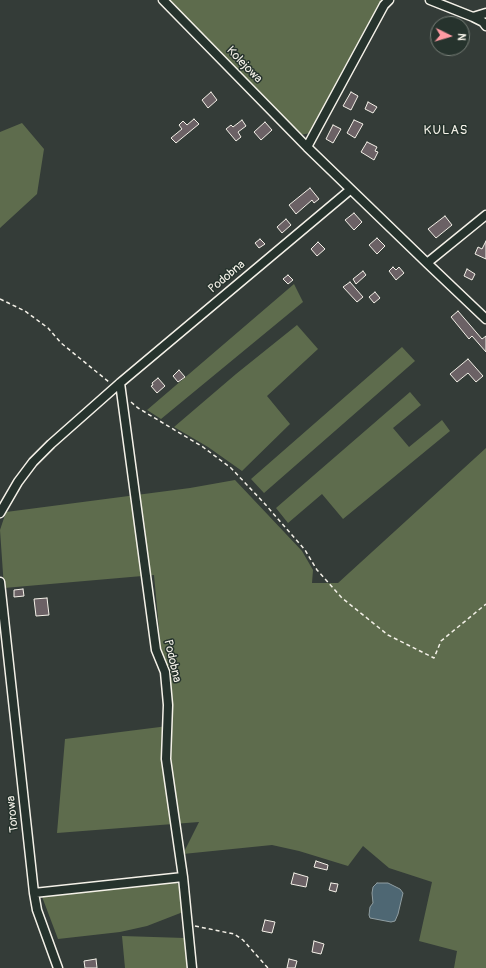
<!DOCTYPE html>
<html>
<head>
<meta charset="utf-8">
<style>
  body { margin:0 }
  #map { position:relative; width:486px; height:968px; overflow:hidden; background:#343c38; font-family:Pangolin,sans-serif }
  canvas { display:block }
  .north { position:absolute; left:430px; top:16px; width:40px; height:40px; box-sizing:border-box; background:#26332d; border:1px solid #787f78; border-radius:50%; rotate:95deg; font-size:11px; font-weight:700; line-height:16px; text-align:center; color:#f4f1e8 }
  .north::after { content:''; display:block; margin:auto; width:14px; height:18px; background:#ff9aa2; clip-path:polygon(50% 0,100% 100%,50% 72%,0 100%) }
</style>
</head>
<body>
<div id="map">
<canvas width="486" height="968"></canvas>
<div class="north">N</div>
</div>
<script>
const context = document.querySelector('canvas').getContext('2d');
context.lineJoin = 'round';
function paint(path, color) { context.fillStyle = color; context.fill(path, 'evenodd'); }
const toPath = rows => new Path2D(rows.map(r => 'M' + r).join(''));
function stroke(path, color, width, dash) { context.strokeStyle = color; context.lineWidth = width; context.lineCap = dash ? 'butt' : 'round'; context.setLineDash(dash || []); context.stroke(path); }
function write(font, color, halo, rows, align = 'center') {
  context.font = font + ' Pangolin,sans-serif'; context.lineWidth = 3; context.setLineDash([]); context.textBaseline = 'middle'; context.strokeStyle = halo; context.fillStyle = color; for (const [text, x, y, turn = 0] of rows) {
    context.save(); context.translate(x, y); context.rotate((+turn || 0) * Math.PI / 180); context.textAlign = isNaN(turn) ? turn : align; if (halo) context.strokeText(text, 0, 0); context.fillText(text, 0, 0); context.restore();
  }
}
paint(toPath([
  [169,0,384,0,311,133,300,135],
  [22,123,44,149,37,194,0,228,0,132],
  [294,284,303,302,161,419,147,410],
  [297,325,318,349,267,396,290,424,242,471,208,447,174,427,236,374],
  [402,347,415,361,264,493,251,479],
  [410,392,421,405,393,428,409,447,442,420,450,431,343,519,322,494,288,523,276,508],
  [486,448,486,968,454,968,457,951,419,941,432,882,389,868,363,846,348,866,299,851,272,845,183,854,199,822,57,833,65,739,168,726,154,575,4,588,0,530,6,512,190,488,235,480,302,551,313,570,312,583,338,583],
  [173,881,181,886,183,912,147,926,120,932,58,939,41,894],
  [122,936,185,938,188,968,125,968]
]), '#5e6c4d');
const water = toPath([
  [377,883,388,883,400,889,403,893,398,914,395,921,391,922,370,918,369,915,370,907,373,903,372,893,373,887,377,883]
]);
paint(water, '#4e6773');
stroke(water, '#909ea2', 1);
const building = toPath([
  [211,92,217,100,208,108,202,100,211,92],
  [351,92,358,96,351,110,343,106,351,92],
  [368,102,377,107,373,113,365,109,368,102],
  [194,119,199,124,176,143,171,138,182,129,179,125,183,121,187,125,194,119],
  [242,120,246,126,238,132,241,137,236,141,226,129,231,125,233,127,242,120],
  [354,120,363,124,355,138,347,133,354,120],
  [265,122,272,130,261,140,254,132,265,122],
  [333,125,341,129,333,143,326,139,333,125],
  [367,142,377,147,375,151,378,152,374,160,361,152,367,142],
  [310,188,319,199,314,203,312,200,296,214,289,205,310,188],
  [354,213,362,222,354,230,345,220,354,213],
  [445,216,452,225,436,238,428,229,445,216],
  [286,219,291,225,282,233,277,227,286,219],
  [377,238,385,246,377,254,369,245,377,238],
  [260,239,265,244,259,248,255,243,260,239],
  [486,241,486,259,475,254,478,247,482,249,486,241],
  [318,242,325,249,317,256,311,249,318,242],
  [393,267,396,270,399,267,404,273,396,280,389,271,393,267],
  [467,269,475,274,472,280,464,276,467,269],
  [363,271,366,275,356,284,353,279,363,271],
  [288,275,293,280,288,284,283,279,288,275],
  [350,282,363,297,357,302,343,287,350,282],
  [375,292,380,298,374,303,369,297,375,292],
  [458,311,482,339,486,336,486,352,472,336,469,339,451,317,458,311],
  [468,359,483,376,476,382,468,373,457,382,450,374,468,359],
  [179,370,185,377,178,382,173,376,179,370],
  [158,378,165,386,157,393,151,386,153,385,152,383,158,378],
  [23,589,24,596,14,597,14,590,23,589],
  [47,598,49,615,36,616,34,599,47,598],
  [316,861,328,865,327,870,314,867,316,861],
  [294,873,308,877,306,887,291,884,294,873],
  [331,883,338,884,336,892,329,890,331,883],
  [265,920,275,922,272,933,262,931,265,920],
  [314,941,324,944,321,954,312,952,314,941],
  [96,959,97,968,85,968,84,961,96,959],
  [289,959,297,961,295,968,287,968,289,959]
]);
paint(building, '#6b6165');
stroke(building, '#f4f1e8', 1);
const minor = toPath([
  [163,0,307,147,427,263,486,319],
  [430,0,473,17,483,22,486,26],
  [473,17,486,13],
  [307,147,384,5,389,0],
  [427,263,486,215],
  [120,383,156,650,165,672,168,705,166,759,183,877,192,968],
  [0,513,18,482,33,462,51,444,120,383,350,190],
  [0,582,34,893,37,910,58,968],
  [34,893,183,877]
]);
stroke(minor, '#f4f1e8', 11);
stroke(toPath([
  [0,299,25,311,48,328,61,343,109,382],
  [131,402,138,408,203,447,231,468,265,504,305,550,317,570,342,598,388,635,434,658,441,641,486,604],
  [195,926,234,934,243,940,268,968]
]), '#f4f1e8', 1.5, [4, 3]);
stroke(minor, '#26332d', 8);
write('12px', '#f4f1e8', '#26332d', [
  ["Kolejowa",244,65,46],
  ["Podobna",227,277,-40],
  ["Podobna",172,661,77],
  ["Torowa",13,814,-96]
]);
context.letterSpacing = '1px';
write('13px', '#f4f1e8', '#26332d', [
  ["KULAS",446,131]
]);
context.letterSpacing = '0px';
</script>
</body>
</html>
